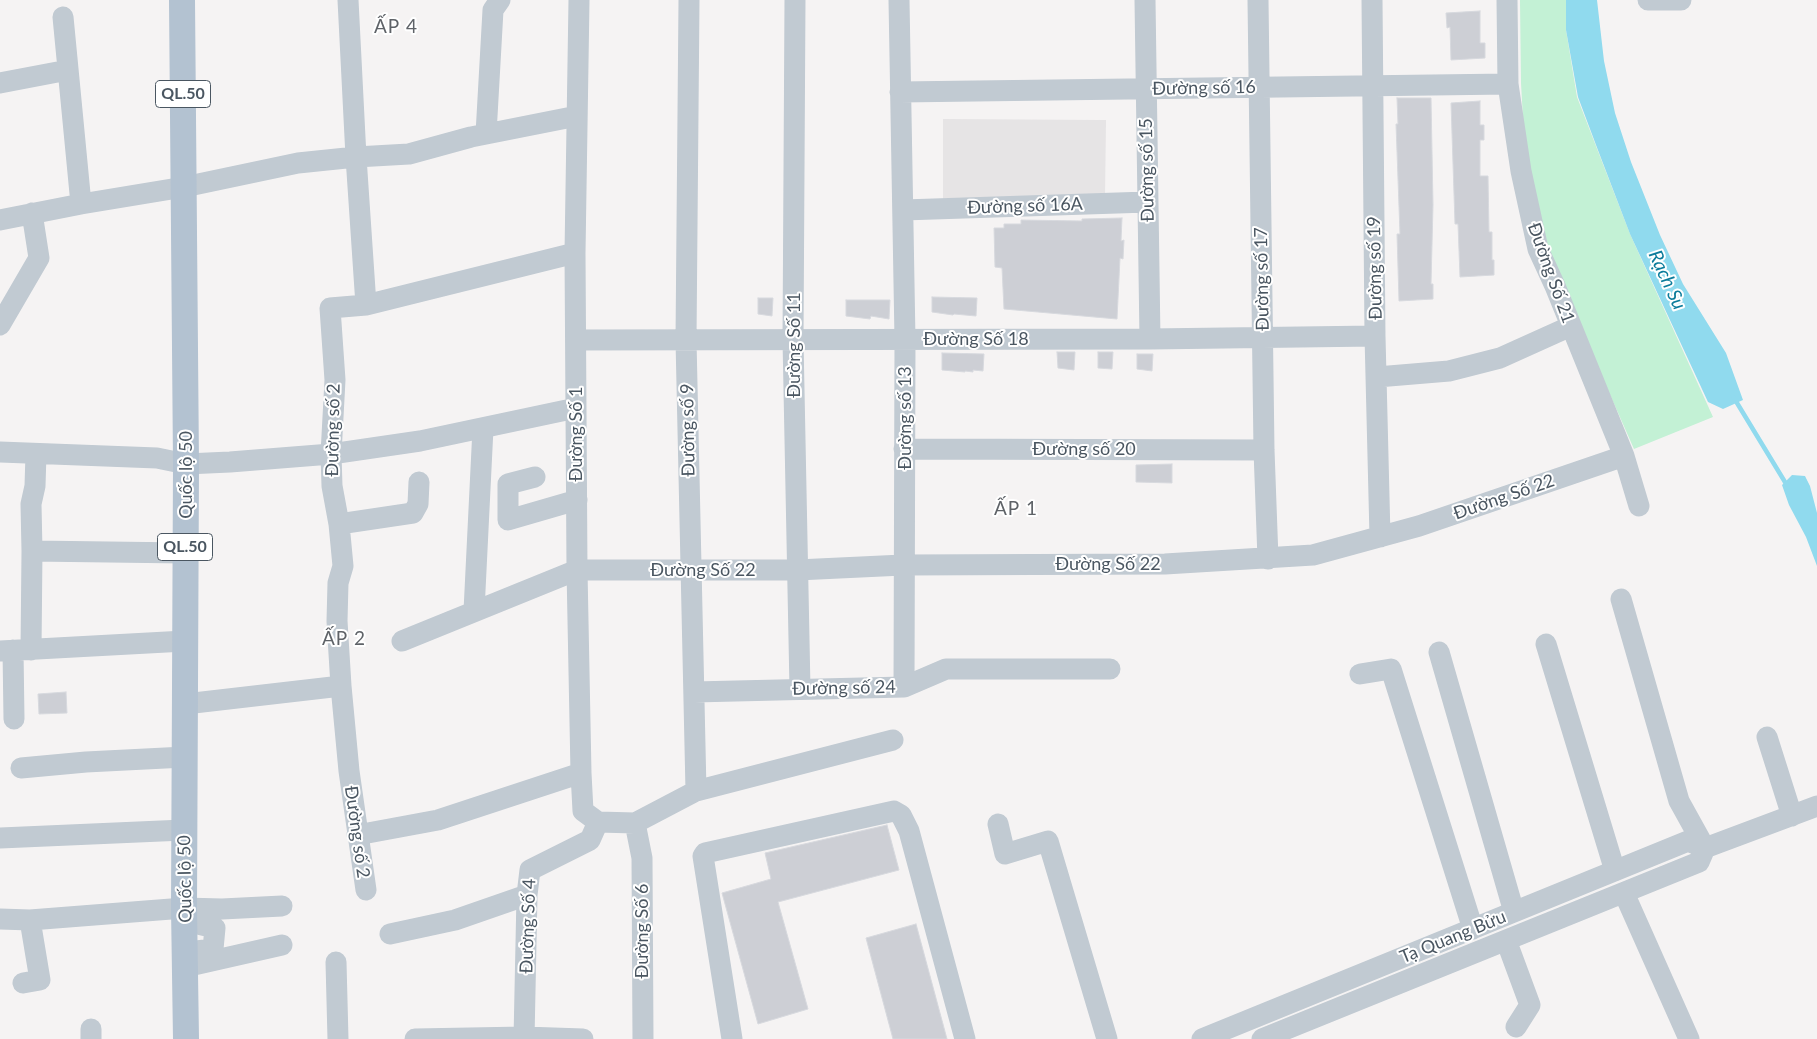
<!DOCTYPE html>
<html>
<head>
<meta charset="utf-8">
<style>
  body { margin:0 }
  canvas { display:block; background:#f5f3f3 }
</style>
</head>
<body>
<canvas width="1817" height="1039"></canvas>
<script>
const context = document.querySelector('canvas').getContext('2d');
context.lineJoin = 'round';
function paint(path, color) { context.fillStyle = color; context.fill(path, 'evenodd'); }
const toPath = rows => new Path2D(rows.map(r => 'M' + r).join(''));
function stroke(path, color, width, dash) { context.strokeStyle = color; context.lineWidth = width; context.lineCap = dash ? 'butt' : 'round'; context.setLineDash(dash || []); context.stroke(path); }
function write(font, color, halo, rows, align = 'center') {
  context.font = font + ' Lato,sans-serif'; context.lineWidth = 4; context.setLineDash([]); context.textBaseline = 'middle'; context.strokeStyle = halo; context.fillStyle = color; for (const [text, x, y, turn = 0] of rows) {
    context.save(); context.translate(x, y); context.rotate((+turn || 0) * Math.PI / 180); context.textAlign = isNaN(turn) ? turn : align; if (halo) context.strokeText(text, 0, 0); context.fillText(text, 0, 0); context.restore();
  }
}
paint(toPath([
  [943,119,1106,120,1105,199,943,204]
]), '#e6e4e5');
paint(toPath([
  [1520,0,1566,0,1566,30,1577,97,1630,234,1713,417,1634,449,1544,245,1525,155,1521,83]
]), '#c3f1d5');
paint(toPath([
  [1566,0,1597,0,1604,61,1615,113,1631,162,1660,235,1683,284,1726,353,1743,400,1723,409,1708,402,1630,234,1596,145,1578,97,1566,30],
  [1792,475,1805,476,1810,486,1817,513,1817,566,1806,537,1789,505,1782,485]
]), '#90daee');
stroke(toPath([
  [1734,398,1788,487]
]), '#90daee', 4.5);
const building = toPath([
  [1480,11,1480,43,1485,43,1485,58,1451,60,1450,27,1447,28,1446,13,1480,11],
  [1397,98,1431,98,1433,205,1431,284,1433,284,1433,299,1399,301,1397,234,1400,234,1396,124,1398,124,1397,98],
  [1480,101,1480,125,1484,125,1484,140,1480,140,1480,176,1488,176,1489,232,1492,232,1492,260,1494,260,1494,275,1460,277,1458,224,1455,224,1451,103,1480,101],
  [1122,218,1121,241,1124,240,1123,259,1120,258,1117,319,1004,309,1002,268,995,267,994,228,1004,228,1004,224,1021,224,1021,220,1082,221,1082,219,1122,218],
  [932,297,977,298,976,316,954,314,953,315,932,312,932,297],
  [758,298,773,298,772,316,758,314,758,298],
  [846,300,890,300,889,319,871,316,870,319,846,316,846,300],
  [1057,352,1075,352,1074,370,1058,368,1057,352],
  [1098,352,1113,352,1112,369,1098,368,1098,352],
  [942,353,984,354,983,371,973,370,973,372,965,371,965,372,942,370,942,353],
  [1137,354,1153,354,1152,371,1137,369,1137,354],
  [1172,464,1172,483,1136,482,1136,465,1172,464],
  [66,692,67,713,39,714,38,694,66,692],
  [887,825,899,870,778,902,808,1009,758,1024,722,893,771,879,765,853,887,825],
  [916,924,947,1039,893,1039,866,938,916,924]
]);
paint(building, '#cdcfd5');
stroke(building, '#d7d9de', 1);
stroke(toPath([
  [348,0,356,157,366,305,330,308,335,380,331,454,332,486,339,524,343,566,338,583,337,621,341,686,349,771,366,890],
  [579,0,575,253,577,570,581,773,583,811,598,822,635,823,696,791,893,740],
  [689,0,686,340,696,791],
  [795,0,793,340,800,689],
  [899,0,905,339,904,687],
  [1145,0,1150,339],
  [1258,0,1264,450,1268,559],
  [1372,0,1375,336,1380,537],
  [1507,0,1508,84,1521,171,1538,249,1555,286,1624,456,1639,506],
  [1648,0,1681,0],
  [63,17,81,204],
  [0,83,68,70],
  [900,92,1508,84],
  [486,134,493,10,500,0],
  [903,210,1148,202],
  [0,220,81,204,184,187,298,163,356,157,409,154,471,137,577,116],
  [366,305,575,253],
  [0,325,39,258,32,213],
  [576,340,1150,339,1375,336],
  [1377,377,1449,371,1500,358,1571,326],
  [904,449,1264,450],
  [0,452,157,458,186,464,230,462,331,454,420,441,576,408],
  [535,477,508,484,508,520,577,500],
  [339,524,413,513,418,504,419,482],
  [32,551,31,504,35,486,36,454],
  [1621,599,1679,801,1705,848],
  [474,611,483,428],
  [402,641,577,570,797,570,903,565,1165,564,1313,555,1419,526,1624,456],
  [1546,644,1615,871],
  [13,650,14,719],
  [31,650,32,551,185,553],
  [0,651,185,641],
  [1439,652,1514,912],
  [1360,674,1391,669,1473,929],
  [694,692,904,687,946,669,1110,669],
  [185,704,341,686],
  [1767,737,1792,816],
  [21,768,86,762,185,757],
  [635,823,642,858,643,1039],
  [998,824,1005,854,1048,841,1107,1039],
  [357,835,438,820,581,773],
  [0,838,184,830],
  [1624,893,1689,1039],
  [0,919,30,920,184,908,222,909,282,906],
  [185,921,215,928,213,949,188,952],
  [390,934,455,920,527,895],
  [1506,940,1530,1005,1516,1027],
  [336,962,338,1039],
  [185,967,282,945],
  [23,983,40,980,30,920],
  [91,1029,91,1039],
  [415,1039,524,1037,583,1039],
  [524,1039,527,895,530,870,590,840,598,822],
  [732,1039,703,856,705,853,894,811,901,815,909,831,965,1039],
  [1202,1039,1688,841,1705,848,1817,806],
  [1262,1039,1699,862,1705,848]
]), '#c1cad2', 21);
stroke(toPath([
  [182,0,186,464,184,908,186,1039]
]), '#b3c2d1', 26);
for (const [x, y, w] of [
  [183,94,55],
  [185,547,55]
]) { const box = new Path2D(); box.roundRect(x - w / 2, y - 13.5, w, 27, 4); context.fillStyle = '#fff'; context.fill(box); stroke(box, '#4a5661', 1); }
write('bold 16px', '#4a5661', null, [
  ["QL.50",183,94],
  ["QL.50",185,547]
]);
write('18px', '#4a5661', '#fff', [
  ["Đường số 16",1204,88,-1],
  ["Đường số 15",1147,170,-91],
  ["Đường số 16A",1025,206,-2],
  ["Đường số 19",1375,268,-91],
  ["Đường Số 21",1551,273,70],
  ["Đường số 17",1262,279,-91],
  ["Đường Số 18",976,339],
  ["Đường Số 11",794,345,-90],
  ["Đường số 13",905,418,-90],
  ["Đường số 2",333,430,-89],
  ["Đường số 9",688,430,-91],
  ["Đường Số 1",576,434,-90],
  ["Đường số 20",1084,449],
  ["Quốc lộ 50",186,475,-90],
  ["Đường Số 22",1504,497,-19],
  ["Đường Số 22",1108,564],
  ["Đường Số 22",703,570],
  ["Đường số 24",844,688,-1],
  ["Đường số 2",357,832,82],
  ["Quốc lộ 50",185,879,-91],
  ["Đường Số 4",528,926,-88],
  ["Đường Số 6",642,931,-90],
  ["Tạ Quang Bửu",1453,937,-22]
]);
context.letterSpacing = '1px';
write('19px', '#5f6368', '#fff', [
  ["ẤP 4",396,27],
  ["ẤP 1",1016,509],
  ["ẤP 2",344,639]
]);
context.letterSpacing = '0px';
write('italic 19px', '#0c7c9b', '#fff', [
  ["Rạch Su",1667,280,65]
]);
</script>
</body>
</html>
